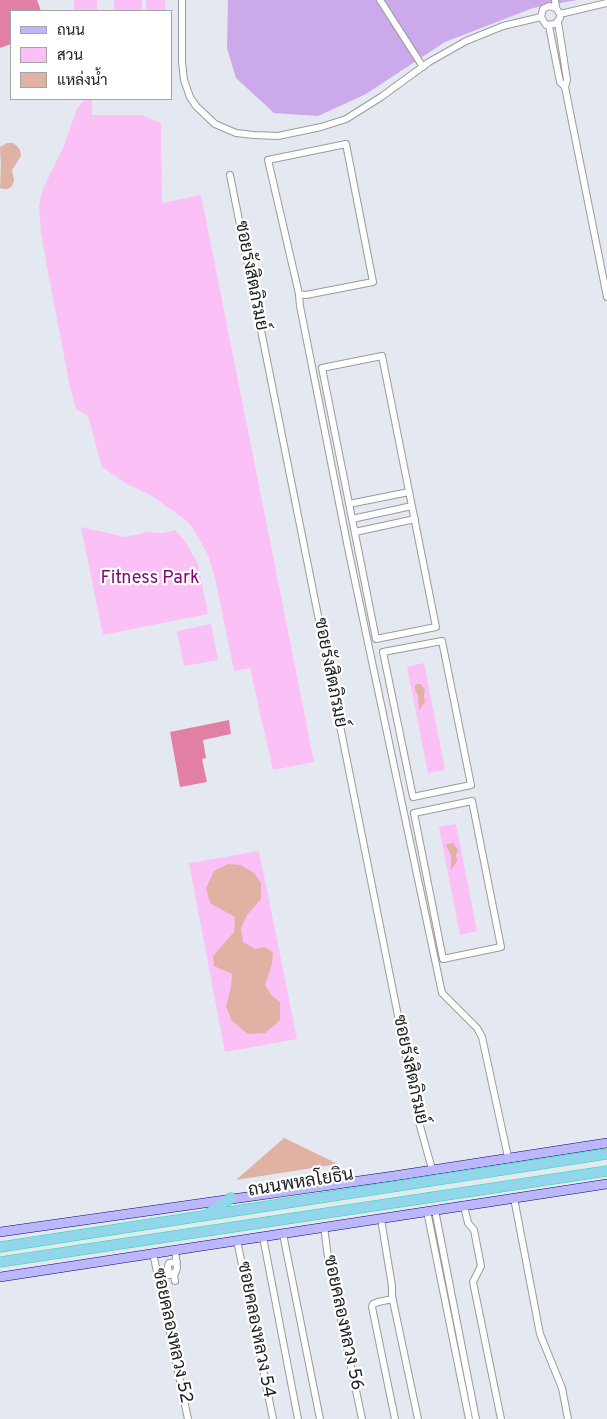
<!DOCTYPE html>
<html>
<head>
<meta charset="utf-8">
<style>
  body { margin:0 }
  #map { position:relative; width:607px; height:1419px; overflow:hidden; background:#e4e8f0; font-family:Overpass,Sarabun,sans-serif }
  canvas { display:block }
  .legend { position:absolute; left:10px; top:10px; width:162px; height:90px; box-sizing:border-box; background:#fff; border:1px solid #a5a5a5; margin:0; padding:6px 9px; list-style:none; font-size:15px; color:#1e1e1e }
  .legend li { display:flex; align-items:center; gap:10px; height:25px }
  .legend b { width:25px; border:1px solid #a5a5a5 }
</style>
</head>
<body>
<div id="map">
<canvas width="607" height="1419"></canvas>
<ul class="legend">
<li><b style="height:6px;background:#bbb7fb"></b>ถนน</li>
<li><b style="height:14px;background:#fbc0f6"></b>สวน</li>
<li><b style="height:14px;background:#dfb2a3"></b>แหล่งน้ำ</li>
</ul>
</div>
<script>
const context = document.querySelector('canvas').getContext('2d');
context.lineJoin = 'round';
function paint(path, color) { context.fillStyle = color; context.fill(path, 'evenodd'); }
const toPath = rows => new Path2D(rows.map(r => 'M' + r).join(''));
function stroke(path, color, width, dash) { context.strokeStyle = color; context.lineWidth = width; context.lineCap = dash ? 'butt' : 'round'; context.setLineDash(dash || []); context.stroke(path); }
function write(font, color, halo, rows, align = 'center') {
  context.font = font + ' Overpass,Sarabun,sans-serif'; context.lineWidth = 4.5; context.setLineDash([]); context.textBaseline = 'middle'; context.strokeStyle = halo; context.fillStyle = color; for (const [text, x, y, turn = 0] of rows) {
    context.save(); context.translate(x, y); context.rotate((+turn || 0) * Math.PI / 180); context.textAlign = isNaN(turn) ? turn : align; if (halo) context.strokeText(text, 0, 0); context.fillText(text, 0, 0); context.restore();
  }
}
paint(toPath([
  [228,0,577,0,533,8,445,42,366,94,318,116,274,113,236,78,227,48]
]), '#cba9eb');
paint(toPath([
  [74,0,97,0,97,11,74,11],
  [114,0,142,0,142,11,114,11],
  [146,0,165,0,165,11,146,11],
  [86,99,92,99,92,115,141,115,161,123,162,203,201,195,314,762,273,770,250,668,234,671,215,578,208,555,193,528,186,520,152,496,127,484,102,467,88,416,76,409,70,387,47,267,41,233,39,207,42,191,64,146,77,108],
  [81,527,125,537,148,532,163,533,175,530,185,541,198,564,208,614,103,635],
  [211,624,218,660,184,666,177,631],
  [424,663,445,770,428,773,407,667],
  [456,824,477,931,460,935,439,827],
  [259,851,297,1039,225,1052,189,863]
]), '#fbc0f6');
paint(toPath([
  [0,0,37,0,41,11,11,11,11,44,0,48],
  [229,720,231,734,203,740,206,758,202,759,207,782,180,787,170,732]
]), '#e180a4');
paint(toPath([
  [7,143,13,143,17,146,20,150,21,156,12,170,14,180,12,186,8,189,3,189,0,188,1,165,0,147],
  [417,684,421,684,425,690,424,696,425,702,419,710,418,696,415,689,415,686],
  [453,843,458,850,456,855,457,861,451,870,451,855,446,846,447,844],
  [228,864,241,865,254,873,261,883,261,899,247,915,241,928,243,942,255,949,264,947,273,952,272,964,265,985,272,996,280,1002,280,1020,265,1033,248,1034,232,1021,226,1006,231,987,232,974,214,966,213,956,234,932,235,917,210,903,206,888,214,871],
  [284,1138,338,1164,236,1180]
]), '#dfb2a3');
const minor = toPath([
  [182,0,182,62,184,80,190,97,196,106,215,124,236,133,254,135,278,136,321,127,346,119,381,97,429,62,466,41,503,26,541,17],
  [380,0,423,67],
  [555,0,556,8,560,14,560,18,555,24,546,25,541,17,543,9,549,6,556,8],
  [560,14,607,3],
  [558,22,567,80,565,87,607,297],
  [549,26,560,82,565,87],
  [230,175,420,1126,432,1169],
  [299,294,306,295,373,282,346,144,268,160,299,294,299,295,300,306,348,548,442,993,477,1028,482,1037,508,1157],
  [382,356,436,627,376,639,322,368,382,356],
  [349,504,409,492],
  [352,519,412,506],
  [355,532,415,519],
  [442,641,471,785,413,797,383,652,442,641],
  [472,801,501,947,443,959,414,813,472,801],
  [514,1198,540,1334,562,1388,568,1419],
  [464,1206,468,1223,474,1230,481,1266,473,1282,501,1419],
  [435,1210,476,1419],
  [427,1211,469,1419],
  [381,1219,392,1286,392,1296,418,1419],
  [324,1227,328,1257,362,1419],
  [283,1234,320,1419],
  [263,1237,298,1419],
  [237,1240,273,1419],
  [153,1253,188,1419],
  [169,1275,168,1266,169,1263,177,1262],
  [162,1276,174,1273,176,1271,177,1268,175,1250],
  [175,1281,174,1276,176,1271],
  [393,1299,378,1302,373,1304,372,1307,395,1419]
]);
const secondary = toPath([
  [0,1232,394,1176,607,1143],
  [0,1277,607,1184]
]);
const trunk = toPath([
  [208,1214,231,1198],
  [0,1247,607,1154],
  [0,1262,607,1171]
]);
stroke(minor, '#9b9b9b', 8);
stroke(secondary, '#10017a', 10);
stroke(trunk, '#1fe0a1', 11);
stroke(minor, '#fff', 6);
stroke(secondary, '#bbb7fb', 9);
stroke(trunk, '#92d6ec', 10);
write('18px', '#1e1e1e', '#fff', [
  ["ซอยรังสิตภิรมย์",250,276,79],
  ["ซอยรังสิตภิรมย์",329,673,79],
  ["ซอยรังสิตภิรมย์",409,1070,78],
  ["ถนนพหลโยธิน",301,1184,-9],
  ["ซอยคลองหลวง 56",342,1323,78],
  ["ซอยคลองหลวง 54",255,1330,79],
  ["ซอยคลองหลวง 52",171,1336,78]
]);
write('18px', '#810875', '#fff', [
  ["Fitness Park",150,579]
]);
</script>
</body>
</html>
